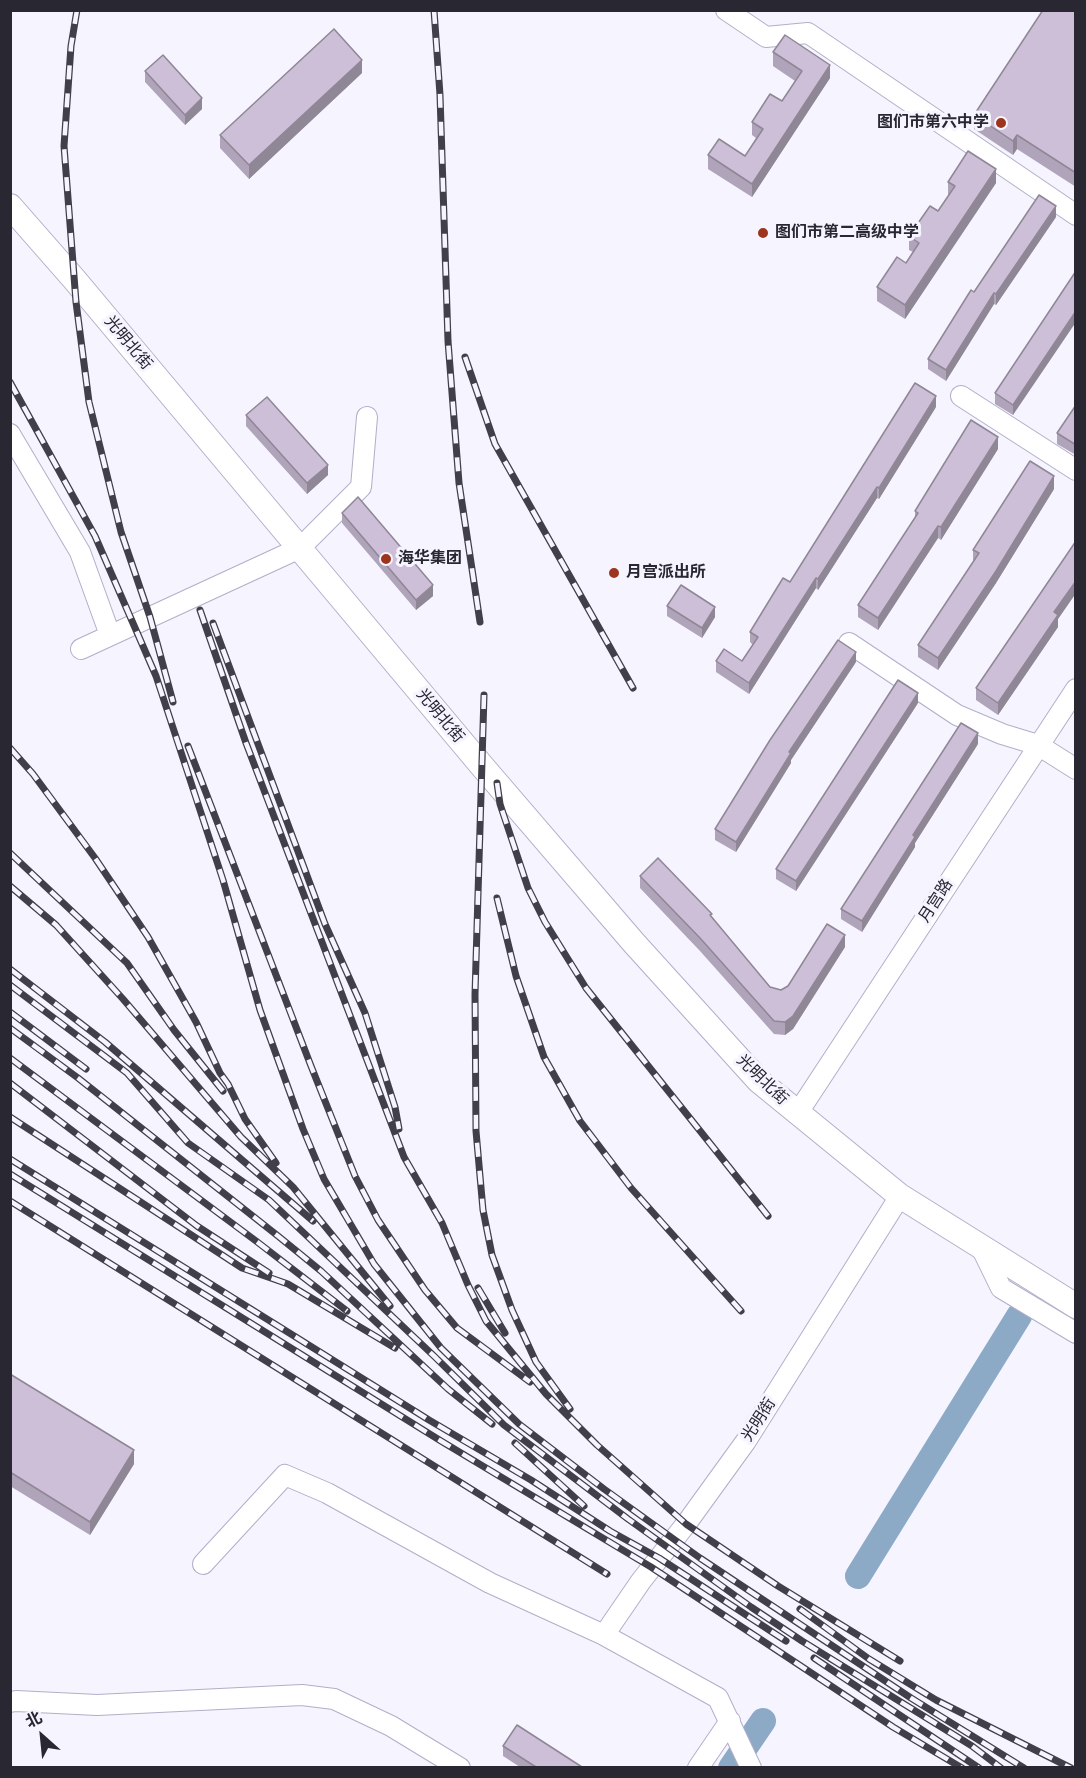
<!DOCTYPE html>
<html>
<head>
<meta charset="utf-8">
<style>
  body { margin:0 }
  #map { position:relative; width:1086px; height:1778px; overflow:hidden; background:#f5f4ff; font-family:Bitter,"Noto Sans SC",serif }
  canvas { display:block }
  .frame { position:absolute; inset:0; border:12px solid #292832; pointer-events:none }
  .north { position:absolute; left:12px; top:1706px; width:60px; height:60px; -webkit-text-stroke:4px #f5f4ff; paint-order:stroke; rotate:333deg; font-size:16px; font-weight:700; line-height:24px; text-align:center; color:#292832 }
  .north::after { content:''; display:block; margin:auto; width:21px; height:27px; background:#292832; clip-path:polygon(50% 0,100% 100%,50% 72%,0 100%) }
</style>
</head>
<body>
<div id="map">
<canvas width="1086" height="1778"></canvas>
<div class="frame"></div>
<div class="north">北</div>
</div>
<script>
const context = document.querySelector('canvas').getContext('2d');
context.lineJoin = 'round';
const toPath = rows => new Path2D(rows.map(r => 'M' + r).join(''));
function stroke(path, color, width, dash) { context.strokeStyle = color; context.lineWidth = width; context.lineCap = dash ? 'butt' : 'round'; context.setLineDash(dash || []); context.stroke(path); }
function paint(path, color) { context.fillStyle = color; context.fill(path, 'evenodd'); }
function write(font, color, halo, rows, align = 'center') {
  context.font = font + ' Bitter,"Noto Sans SC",serif'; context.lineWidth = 6; context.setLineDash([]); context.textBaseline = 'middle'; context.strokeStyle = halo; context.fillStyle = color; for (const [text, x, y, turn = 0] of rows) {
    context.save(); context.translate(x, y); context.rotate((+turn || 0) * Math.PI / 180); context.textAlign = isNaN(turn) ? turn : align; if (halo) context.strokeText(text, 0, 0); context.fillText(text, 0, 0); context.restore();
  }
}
stroke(toPath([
  [858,1576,1019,1316],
  [731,1768,763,1721]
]), '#8caac6', 26);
const minor = toPath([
  [726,10,766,37,808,33,1076,215],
  [961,396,1076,470],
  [10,434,80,552,110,635],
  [849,643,957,715,1002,734,1038,745,1076,769],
  [81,649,300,548,361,487,367,417],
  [797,1114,1076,689],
  [981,1247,1001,1288,1076,1333],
  [203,1564,285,1475,327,1493,490,1583,604,1635],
  [10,1702,16,1701,97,1705,302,1695,334,1699,391,1726,460,1768],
  [698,1768,730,1721],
  [751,1768,718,1698,604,1635,641,1581,686,1524,746,1441,900,1196]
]);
const major = toPath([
  [10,206,74,279,482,766,634,943,759,1081,900,1196,1076,1306]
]);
stroke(minor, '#b1afc9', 22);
stroke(major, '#b1afc9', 26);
stroke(minor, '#fff', 20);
stroke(major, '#fff', 24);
const rail = toPath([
  [77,10,71,46,64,146,76,302,89,402,121,532,150,617,173,702],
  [434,10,440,95,448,341,459,483,480,622],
  [465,357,495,444,633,688],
  [10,382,95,536,156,676,223,880,260,1010,303,1129,324,1179,374,1264,441,1348,519,1424,604,1489,700,1558,911,1698,1024,1768],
  [200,610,246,743,404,1157,442,1223,468,1285,486,1321,546,1394,597,1445,686,1524,778,1586,900,1661],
  [213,623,325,924,365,1013,395,1107,399,1129],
  [484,695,475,994,476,1131,483,1210,492,1255,512,1310,536,1362,570,1409],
  [188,746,311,1066,355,1176,378,1220,425,1290,457,1328,530,1382],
  [10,748,33,774,95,858,148,937,196,1022,220,1073,228,1084,245,1119,276,1163],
  [497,783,500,804,528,888,545,922,586,988,768,1216],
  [10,853,127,963,174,1030,223,1091],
  [10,886,56,925,123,999,241,1137,293,1187,390,1306],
  [497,898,516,976,544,1057,580,1121,631,1188,741,1311],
  [10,969,105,1042,313,1221],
  [10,985,127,1073,188,1143,269,1200,434,1356,504,1425,628,1519,751,1607,802,1641,972,1746,1001,1768],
  [10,1012,86,1069],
  [10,1028,78,1078,278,1236,321,1271,448,1389,492,1424],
  [10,1058,256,1241,347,1311],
  [10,1083,197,1226,269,1273],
  [10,1117,242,1268,288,1284,395,1348],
  [10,1159,429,1420,531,1480,610,1531,659,1558,786,1641],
  [10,1174,441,1441,651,1567,893,1727,962,1768],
  [10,1201,607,1574],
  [478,1288,505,1333],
  [515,1443,584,1506],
  [800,1609,869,1659,936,1700,1071,1768],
  [814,1658,979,1768]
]);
stroke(rail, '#41404a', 7);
stroke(rail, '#f5f4ff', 4.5, [14]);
paint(toPath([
  [1076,10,1076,187,1017,149,1013,155,974,129,974,115],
  [773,52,830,78,752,197,708,169,708,155,745,156,756,138,752,135,752,122,782,101,795,81,773,66],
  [145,71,202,109,185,125,145,82],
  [362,73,249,179,220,148,220,135],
  [948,182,996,183,905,319,877,301,877,287,906,263,913,252,909,250,909,236,938,211,948,196],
  [1056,217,996,305,994,304,946,381,928,369,928,359,974,292],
  [1076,271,1013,415,995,404,995,393],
  [1076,405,1076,455,1057,444,1057,433],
  [936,407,879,499,877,498,818,590,816,588,749,694,716,672,716,661,742,661,753,645,750,642,750,632,790,582],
  [246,415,328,475,307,494,246,426],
  [998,449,941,540,938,538,878,630,858,617,858,605,915,519,915,511],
  [1054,489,996,583,938,670,918,657,918,645,973,562,973,550],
  [342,513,433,596,416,610,342,523],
  [1076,541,1076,593,1058,619,1058,627,998,715,976,700,976,688],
  [667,606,715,617,702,638,667,616],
  [856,662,791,760,791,763,736,852,715,840,715,829],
  [918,703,796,891,776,879,776,869],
  [978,744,915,843,915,847,862,932,841,919,841,909],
  [640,876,712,917,770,987,781,990,845,947,793,1029,785,1035,774,1034,700,951,640,888],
  [10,1374,134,1464,90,1535,10,1486],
  [503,1746,582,1767,520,1767,503,1756]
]), '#afa4b9');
paint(toPath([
  [362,60,362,73,249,179,249,165],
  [830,65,830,78,752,197,752,184],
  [202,98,202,109,185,125,185,115],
  [1017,135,1017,149,1013,155,1013,141],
  [996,169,996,183,905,319,905,305],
  [1056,206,1056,217,996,305,996,294],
  [994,293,994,304,946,381,946,370],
  [1076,311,1076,322,1013,415,1013,405],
  [936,396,936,407,879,499,879,488],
  [998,437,998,449,941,540,941,527],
  [328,465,328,475,307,494,307,483],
  [1054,476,1054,489,996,583,938,670,938,658],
  [877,487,877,498,818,590,818,579],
  [938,526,938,538,878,630,878,618],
  [816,578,816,588,749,694,749,683],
  [1076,581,1076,593,1058,619,1058,627,998,715,998,703,1054,612],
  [433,585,433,596,416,610,416,600],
  [715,607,715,617,702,638,702,628],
  [856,652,856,662,791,760,791,763,736,852,736,842,789,752],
  [918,693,918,703,796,891,796,881],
  [978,733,978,744,915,843,915,847,862,932,862,921,913,835],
  [845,935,845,947,793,1029,785,1035,785,1022],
  [134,1450,134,1464,90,1535,90,1522]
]), '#8f8696');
const building = toPath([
  [1043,10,1076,10,1076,173,1017,135,1013,141,974,115,1043,10],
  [334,29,362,60,249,165,220,135,334,29],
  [785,35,830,65,752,184,708,155,719,139,745,156,763,129,752,122,770,94,782,101,802,71,773,52,785,35],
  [163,55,202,98,185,115,145,71,163,55],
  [968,151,996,169,905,305,877,287,897,257,906,263,919,243,909,236,930,206,938,211,955,186,948,182,968,151],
  [1039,195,1056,206,996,294,994,293,946,370,928,359,971,290,974,292,1039,195],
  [1076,271,1076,311,1013,405,995,393,1076,271],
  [915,383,936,396,879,488,877,487,818,579,816,578,749,683,716,661,724,649,742,661,758,637,750,632,783,578,790,582,915,383],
  [267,397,328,465,307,483,246,415,267,397],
  [1076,405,1076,445,1057,433,1076,405],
  [971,420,998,437,941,527,938,526,878,618,858,605,918,513,915,511,971,420],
  [1030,461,1054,476,996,571,938,658,918,645,979,553,973,550,1030,461],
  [358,497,433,585,416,600,342,513,358,497],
  [1076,541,1076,581,1054,612,1058,615,998,703,976,688,1076,541],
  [681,585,715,607,702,628,667,606,681,585],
  [838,640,856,652,789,752,791,753,736,842,715,829,770,740,838,640],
  [898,680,918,693,796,881,776,869,898,680],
  [961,723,978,733,913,835,915,837,862,921,841,909,961,723],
  [658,858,712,914,710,915,770,987,781,990,788,986,827,924,845,935,793,1016,785,1022,774,1021,700,938,640,876,658,858],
  [10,1374,134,1450,90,1522,10,1472,10,1374],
  [517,1725,582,1767,536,1767,503,1746,517,1725]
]);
paint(building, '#ccbfd7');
stroke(building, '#8f8696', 1.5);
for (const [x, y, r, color] of [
  [1001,123,6,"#9d341e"],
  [763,233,6,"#9d341e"],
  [386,559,6,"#9d341e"],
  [614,573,6,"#9d341e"]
]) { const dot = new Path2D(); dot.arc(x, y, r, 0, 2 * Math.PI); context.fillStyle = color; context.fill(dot); stroke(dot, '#f5f4ff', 2); }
write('bold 16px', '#292832', '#f5f4ff', [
  ["图们市第六中学",989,123,"right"],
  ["图们市第二高级中学",775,233],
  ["海华集团",398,559],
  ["月宫派出所",626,573]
], 'left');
write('16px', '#292832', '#f5f4ff', [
  ["光明北街",128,343,50],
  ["光明北街",440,716,50],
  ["月宫路",936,901,-57],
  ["光明北街",762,1080,44],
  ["光明街",759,1420,-57]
]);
</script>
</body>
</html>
